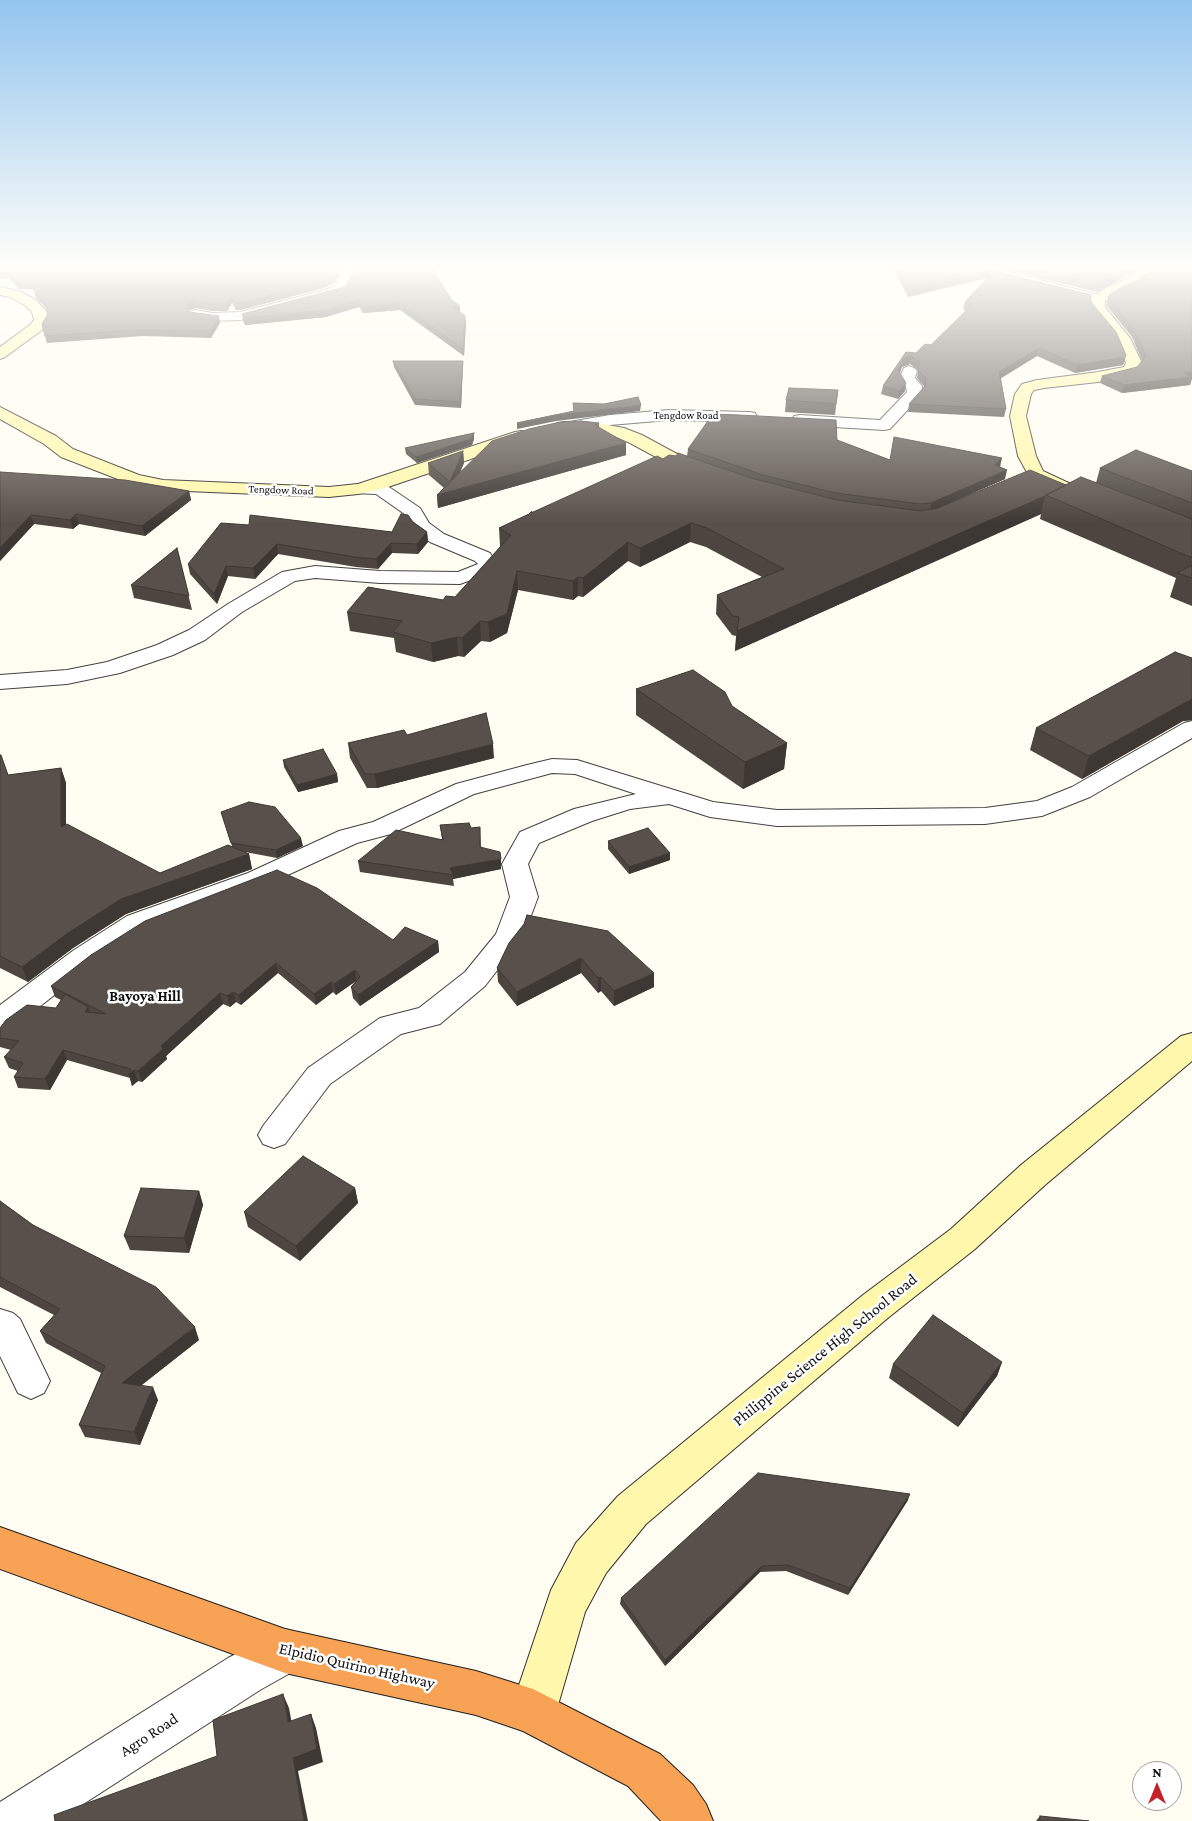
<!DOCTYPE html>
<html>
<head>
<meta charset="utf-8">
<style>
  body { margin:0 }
  #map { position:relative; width:1192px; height:1821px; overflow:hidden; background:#fffcf1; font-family:"Crimson Pro",serif }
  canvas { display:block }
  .north { position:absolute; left:1132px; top:1761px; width:50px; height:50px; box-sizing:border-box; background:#fff; border:1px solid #9f9f9f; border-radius:50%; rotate:0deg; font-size:14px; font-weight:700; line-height:20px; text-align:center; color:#0f0f0f }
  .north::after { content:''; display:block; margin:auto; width:18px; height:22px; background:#c42228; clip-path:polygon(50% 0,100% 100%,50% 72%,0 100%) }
</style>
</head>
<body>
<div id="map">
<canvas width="1192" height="1821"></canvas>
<div class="north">N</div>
</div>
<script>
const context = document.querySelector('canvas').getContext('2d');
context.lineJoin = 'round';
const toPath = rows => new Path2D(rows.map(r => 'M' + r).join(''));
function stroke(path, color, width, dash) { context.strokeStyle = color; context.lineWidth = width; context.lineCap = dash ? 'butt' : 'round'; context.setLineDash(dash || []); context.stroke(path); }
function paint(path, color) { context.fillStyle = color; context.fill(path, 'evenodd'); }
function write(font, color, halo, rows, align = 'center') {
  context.font = font + ' "Crimson Pro",serif'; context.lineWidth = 5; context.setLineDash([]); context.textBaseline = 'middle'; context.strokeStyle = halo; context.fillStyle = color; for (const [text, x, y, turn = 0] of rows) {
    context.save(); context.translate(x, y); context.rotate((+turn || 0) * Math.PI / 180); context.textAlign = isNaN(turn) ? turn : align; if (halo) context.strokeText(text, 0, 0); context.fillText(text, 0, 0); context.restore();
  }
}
const street = toPath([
  [339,268,351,268,354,275,345,292,335,296,240,320,212,321,191,317,189,314,191,311,196,310,212,313,240,312,325,290,335,286,337,283,340,275,339,268],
  [972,268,993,268,1103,296,1105,299,1098,303,974,271,972,268],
  [909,366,914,368,917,371,915,378,922,386,923,393,890,429,884,430,800,425,794,424,792,420,794,416,800,415,880,420,907,392,906,387,899,379,904,368,909,366],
  [669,410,749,412,755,413,757,417,755,421,749,422,669,420,610,425,569,432,563,431,561,427,563,423,569,422,610,415,669,410],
  [358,484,386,485,420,508,429,523,444,534,490,553,499,567,496,571,460,584,380,583,315,578,295,581,242,612,205,640,173,655,120,673,67,684,0,689,0,675,67,670,107,662,157,645,189,630,228,604,282,572,315,566,380,571,458,572,478,564,475,561,430,542,415,531,406,515,376,494,352,493,349,489,352,485,358,484],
  [1192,721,1192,738,1090,797,1042,816,985,824,777,826,710,817,669,804,630,809,592,821,539,843,528,864,538,897,523,937,485,986,440,1024,401,1034,330,1084,285,1144,274,1148,263,1144,258,1135,263,1126,308,1068,380,1018,419,1008,465,972,496,934,510,897,502,864,520,832,574,809,636,794,575,774,552,773,474,794,391,834,357,843,266,885,147,930,94,964,11,1029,0,1032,0,1005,74,950,127,916,248,873,339,831,373,822,456,784,527,765,552,759,577,760,713,802,777,810,985,808,1037,801,1072,787,1184,723,1192,721],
  [0,1309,13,1313,20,1319,50,1381,44,1393,31,1399,18,1393,0,1356,0,1309],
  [285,1629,301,1635,307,1651,301,1667,260,1690,57,1821,0,1821,0,1802,228,1658,285,1629]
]);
const secondary = toPath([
  [1143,268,1158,268,1135,286,1117,293,1105,301,1105,307,1130,338,1142,363,1135,373,1098,382,1044,388,1034,390,1031,394,1026,416,1036,456,1043,471,1073,485,1076,489,1073,493,1067,494,1061,493,1030,478,1018,456,1010,416,1015,394,1022,384,1037,380,1098,372,1124,367,1126,363,1116,339,1091,308,1091,299,1107,287,1125,280,1143,268],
  [0,287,19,291,36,300,46,311,48,320,42,330,5,357,0,359,0,347,31,324,34,320,32,312,26,306,10,297,0,295,0,287],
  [0,407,56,436,73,449,139,475,163,480,329,487,358,484,515,432,521,431,527,432,529,436,527,440,385,488,358,494,329,497,163,490,128,483,61,457,44,444,0,419,0,407],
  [563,422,592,422,624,428,642,435,690,461,707,467,710,471,707,475,701,476,678,469,630,443,614,436,592,432,557,431,555,427,557,423,563,422],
  [1192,1033,1192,1061,1045,1185,975,1249,889,1317,646,1524,606,1573,585,1612,556,1712,549,1728,533,1735,517,1728,510,1712,551,1590,576,1543,618,1496,863,1295,951,1229,1021,1165,1181,1036,1192,1033]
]);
const highway = toPath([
  [0,1527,285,1629,476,1671,533,1689,660,1754,693,1785,706,1804,713,1821,661,1821,628,1786,523,1731,476,1715,285,1673,0,1569,0,1527]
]);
stroke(street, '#424242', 2);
stroke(secondary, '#313131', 2);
stroke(highway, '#202020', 2);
paint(street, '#fff');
paint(secondary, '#fff7ac');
paint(highway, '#f8a256');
paint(toPath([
  [0,268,338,275,335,282,324,288,240,310,236,310,232,303,227,311,212,311,196,308,189,310,189,311,220,323,211,338,143,336,47,343,42,324,48,314,47,309,36,298,33,289,18,289,10,278,4,279,0,278],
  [352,268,432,268,451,299,460,312,466,322,464,356,400,310,363,313,359,307,326,317,245,325,243,321,242,314,345,287,354,272],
  [893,268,982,268,992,270,991,274,1091,302,1126,355,1124,363,1123,365,1075,373,1037,356,1001,378,1006,409,1004,417,908,412,909,404,924,387,923,385,917,378,918,370,910,364,902,367,900,373,905,391,898,399,881,394,883,386,906,352,916,353,931,345,966,311,963,309,965,302,987,278,908,297],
  [999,268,1140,268,1097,292],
  [1138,280,1191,379,1190,385,1122,393,1100,383,1102,376,1137,367,1142,361,1132,337,1107,306,1107,302,1109,295],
  [393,361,463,361,461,408,415,405,394,367],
  [838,390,835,415,785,412,786,400],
  [599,423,599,427,626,455,438,508,437,495,444,488,429,475,428,463,463,451,464,463,460,472],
  [474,433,474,439,472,445,417,463,406,454,405,448],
  [837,440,890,460,1000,467,1005,479,938,508,1066,485,1096,483,1100,468,1192,471,1192,606,1170,597,1176,578,1040,519,1041,514,735,651,736,636,732,635,716,614,717,595,762,577,706,547,690,542,640,567,628,561,583,597,578,596,573,600,518,590,507,633,490,642,481,641,464,657,458,656,433,662,396,652,394,638,350,631,347,612,443,600,455,597,500,547,500,546,499,528,529,514,532,511,532,513,663,459,676,456,687,456,688,449],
  [0,472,189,491,191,500,145,536,79,524,73,529,34,524,0,561],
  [413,522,427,532,428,542,418,554,392,553,378,569,356,567,278,554,255,579,228,576,217,604,190,574,188,564,249,525,392,532],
  [177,548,192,610,134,598,131,585],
  [1192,658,1192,720,1183,721,1082,779,1030,750,1036,728],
  [636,689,732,706,787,743,784,769,743,789,636,715],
  [407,735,494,758,377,788,367,788,350,758,348,743],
  [0,755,8,775,61,768,66,783,66,825,160,873,232,846,221,812,303,846,277,858,245,852,249,854,252,869,126,914,73,948,28,982,0,968],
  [283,760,337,774,338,782,298,792,284,767],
  [440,825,471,828,480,827,481,848,501,869,453,879,454,886,360,872,358,861,442,839],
  [608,841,670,853,670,860,629,874,608,849],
  [524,924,654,987,614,1006,601,991,598,993,581,973,517,1006,498,982,497,968],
  [393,940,438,941,439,952,360,1006,353,998,351,987,356,981,336,995,333,992,316,1005,278,973,241,1005,236,1002,230,1007,223,1004,166,1056,167,1059,142,1082,138,1081,132,1086,130,1078,67,1060,50,1090,18,1088,14,1077,18,1071,9,1068,4,1057,11,1050,0,1047,0,1028,56,1008,61,1000,55,997,51,986],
  [355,1188,358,1203,300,1261,248,1227,244,1212],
  [199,1191,203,1205,189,1253,130,1250,124,1236],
  [0,1201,33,1225,199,1340,140,1386,158,1400,140,1445,85,1437,79,1425,101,1373,46,1343,40,1331,54,1315,0,1287],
  [1002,1362,997,1376,958,1427,889,1378,893,1364],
  [908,1500,848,1595,786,1571,760,1572,665,1666,620,1604,621,1598],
  [1040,1816,1040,1821,1036,1821]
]), '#4c4540');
paint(toPath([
  [338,268,338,275,335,282,324,288,240,310,239,303],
  [1129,268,1140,268,1097,292,1098,285],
  [992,270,990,277,908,297,909,290],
  [8,272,10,278,4,279,2,273],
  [231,296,232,303,227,311,226,304],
  [359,300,359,307,326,317,245,325,244,318],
  [195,301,196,308,189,310,187,315,186,308,188,303],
  [399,303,400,310,363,313,362,307],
  [460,306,460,312,454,307],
  [219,316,220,323,211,338,210,331],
  [465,316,466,322,464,356,463,349],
  [1039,348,1037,356,998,380,999,372],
  [1126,355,1123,365,1075,373,1077,365],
  [911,356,910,364,902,367,897,378,898,370,903,359],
  [463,361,463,367,461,408,460,402],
  [1192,371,1192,379,1190,385,1122,393,1124,385],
  [906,383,905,391,898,399,899,391],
  [641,405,640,411,556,421,517,429,517,423,556,415],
  [474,433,474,439,472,445,417,463,416,457],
  [626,443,626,455,438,508,437,495,450,482,463,451,464,463,452,491],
  [1002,458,1000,467,995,465],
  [1007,470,1005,479,930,512,931,503],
  [189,491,191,500,145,536,142,526],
  [1045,496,1041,514,735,651,737,631],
  [76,514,79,524,73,529,70,520],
  [31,515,34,524,0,561,0,548],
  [691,523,690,542,640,567,640,548],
  [427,532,428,542,418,554,417,544],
  [628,542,628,561,583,597,583,578],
  [391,543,392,553,378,569,376,559],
  [277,544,278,554,255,579,253,568],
  [226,566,228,576,217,604,214,594],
  [517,571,518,590,507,633,490,642,488,622],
  [578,577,578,596,573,600,573,581],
  [480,621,481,641,464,657,462,638],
  [457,637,458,656,433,662,431,643],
  [1191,699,1192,699,1192,720,1183,721,1082,779,1089,756],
  [787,743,784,769,743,789,745,762],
  [493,744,494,758,377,788,375,774],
  [61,768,66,783,66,842,61,827],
  [337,774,338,782,298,792,297,785],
  [301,838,303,846,277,858,276,850],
  [670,853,670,860,629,874,629,867],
  [249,854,252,869,126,914,73,948,28,982,22,967,68,933,121,899],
  [501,859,501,869,453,879,453,875,450,868],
  [438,941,439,952,360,1006,358,995],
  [581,958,581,973,517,1006,517,992],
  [276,963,278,973,241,1005,239,995],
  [355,970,356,981,336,995,334,984],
  [654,973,654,987,614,1006,614,991],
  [601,977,601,991,598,993,598,978],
  [331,982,333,992,316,1005,314,994],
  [233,992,236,1002,230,1007,227,996],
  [220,993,223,1004,166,1056,167,1059,142,1082,138,1071,161,1046],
  [88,1007,92,1018,85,1012],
  [63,1050,67,1060,50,1090,45,1079],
  [134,1070,138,1081,132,1086,129,1075],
  [355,1188,358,1203,300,1261,296,1246],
  [199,1191,203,1205,189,1253,184,1238],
  [195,1327,199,1340,128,1396,122,1383],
  [1002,1362,997,1376,958,1427,963,1413],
  [153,1387,158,1400,140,1445,134,1432],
  [910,1494,908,1500,848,1595,850,1588],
  [762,1566,760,1572,665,1666,665,1660],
  [283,1694,289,1708,294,1735,288,1722],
  [311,1714,316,1728,323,1762,298,1771,308,1821,304,1821,293,1758]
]), '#3e3834');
const building = toPath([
  [0,268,337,268,335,276,324,282,239,303,235,304,231,296,226,304,211,304,195,301,188,303,186,308,189,312,219,316,210,331,142,330,45,336,42,324,48,314,46,303,34,291,32,282,16,282,8,272,2,273,0,272,0,268],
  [354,268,432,268,451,299,460,306,454,307,465,316,463,349,399,303,362,307,359,300,326,310,244,318,242,314,345,287,355,269,354,268],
  [898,268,982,268,992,270,909,290,898,268],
  [1028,268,1129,268,1098,285,1028,268],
  [1154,268,1192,268,1192,371,1184,373,1192,377,1124,385,1102,376,1137,367,1146,356,1134,330,1109,299,1109,295,1120,288,1138,280,1154,268],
  [994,271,1091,295,1091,302,1116,332,1126,355,1125,357,1077,365,1039,348,999,372,1006,409,909,404,926,385,925,377,918,370,920,362,911,356,903,359,898,370,906,383,899,391,883,386,906,352,916,353,925,344,931,345,972,305,965,302,994,271],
  [393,361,463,361,460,402,415,399,393,361],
  [789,388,838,390,836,404,786,400,789,388],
  [638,397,641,405,556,415,517,423,574,411,573,403,604,404,638,397],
  [713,414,739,415,836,420,837,440,890,460,894,437,1002,458,995,465,1007,470,931,503,920,504,836,493,763,475,688,449,713,414],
  [581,421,599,423,595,425,626,443,437,495,492,441,529,429,556,423,581,421],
  [474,433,471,439,416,457,405,448,474,433],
  [1136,450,1192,471,1192,503,1100,468,1136,450],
  [463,451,450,482,428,463,463,451],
  [678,453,751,478,837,500,921,511,938,508,1030,470,1066,485,1046,495,1045,496,737,631,739,617,733,616,717,595,784,569,707,528,691,523,640,548,628,542,583,578,578,577,573,581,517,571,507,614,488,622,480,621,462,638,457,637,431,643,393,632,402,621,347,612,368,587,443,600,446,596,455,597,511,535,499,528,529,514,532,511,531,513,657,456,663,459,669,455,676,456,678,453],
  [0,472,125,480,189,491,142,526,76,514,70,520,31,515,0,548,0,472],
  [1081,477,1192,519,1192,558,1046,495,1081,477],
  [401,514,408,515,413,522,427,532,417,544,391,543,376,559,355,557,277,544,253,568,226,566,214,594,188,564,221,523,249,525,250,515,392,532,401,514],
  [177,548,189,596,131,585,177,548],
  [1192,565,1192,578,1177,573,1192,565],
  [1175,652,1192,658,1192,699,1089,756,1036,728,1175,652],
  [693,670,725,692,732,706,787,743,745,762,636,689,693,670],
  [486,713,493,744,375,774,365,774,348,743,404,730,407,735,486,713],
  [323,749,337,774,297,785,283,760,323,749],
  [0,755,1,755,8,775,61,768,61,827,67,824,160,873,228,845,249,854,121,899,68,933,22,967,0,956,0,755],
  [249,802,275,807,301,838,276,850,231,843,221,812,249,802],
  [469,823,471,828,480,827,480,847,500,852,501,859,450,868,453,875,358,861,396,830,443,840,440,825,469,823],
  [648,828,670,853,629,867,608,841,648,828],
  [277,870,317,888,393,940,405,927,438,941,358,995,351,987,360,977,355,970,334,984,331,982,314,994,276,963,239,995,233,992,227,996,220,993,161,1046,163,1049,138,1071,134,1070,129,1075,131,1069,63,1050,45,1079,14,1077,23,1063,4,1057,19,1041,0,1038,0,1028,6,1020,27,1005,56,1008,65,994,88,1007,85,1012,106,1014,51,986,91,955,145,921,277,870],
  [527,915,608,931,654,973,614,991,601,977,598,978,581,958,517,992,497,968,509,943,524,924,527,915],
  [303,1156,355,1188,296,1246,244,1212,303,1156],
  [141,1188,199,1191,184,1238,124,1236,141,1188],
  [0,1201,33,1225,156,1287,195,1327,122,1383,153,1387,134,1432,79,1425,105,1366,40,1331,60,1309,0,1277,0,1201],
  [933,1315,1002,1362,963,1413,893,1364,933,1315],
  [758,1473,910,1494,850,1588,788,1565,762,1566,665,1660,621,1598,758,1473],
  [283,1694,288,1722,311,1714,317,1749,293,1758,304,1821,55,1821,54,1815,217,1756,213,1720,283,1694],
  [1040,1816,1089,1821,1040,1821,1040,1816]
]);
paint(building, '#58504b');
stroke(building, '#3e3834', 1);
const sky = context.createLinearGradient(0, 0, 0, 523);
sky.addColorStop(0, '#93c5ee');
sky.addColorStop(0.51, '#fffef9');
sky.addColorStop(1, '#fffef900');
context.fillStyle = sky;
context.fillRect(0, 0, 1192, 523);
write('11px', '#0f0f0f', '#fff', [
  ["Tengdow Road",686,416],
  ["Tengdow Road",281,490,2]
]);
write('bold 15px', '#0f0f0f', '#fff', [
  ["Bayoya Hill",145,996]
]);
write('16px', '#0f0f0f', '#fff', [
  ["Philippine Science High School Road",825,1350,-39],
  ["Elpidio Quirino Highway",357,1666,13],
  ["Agro Road",149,1735,-33]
]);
</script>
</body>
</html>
